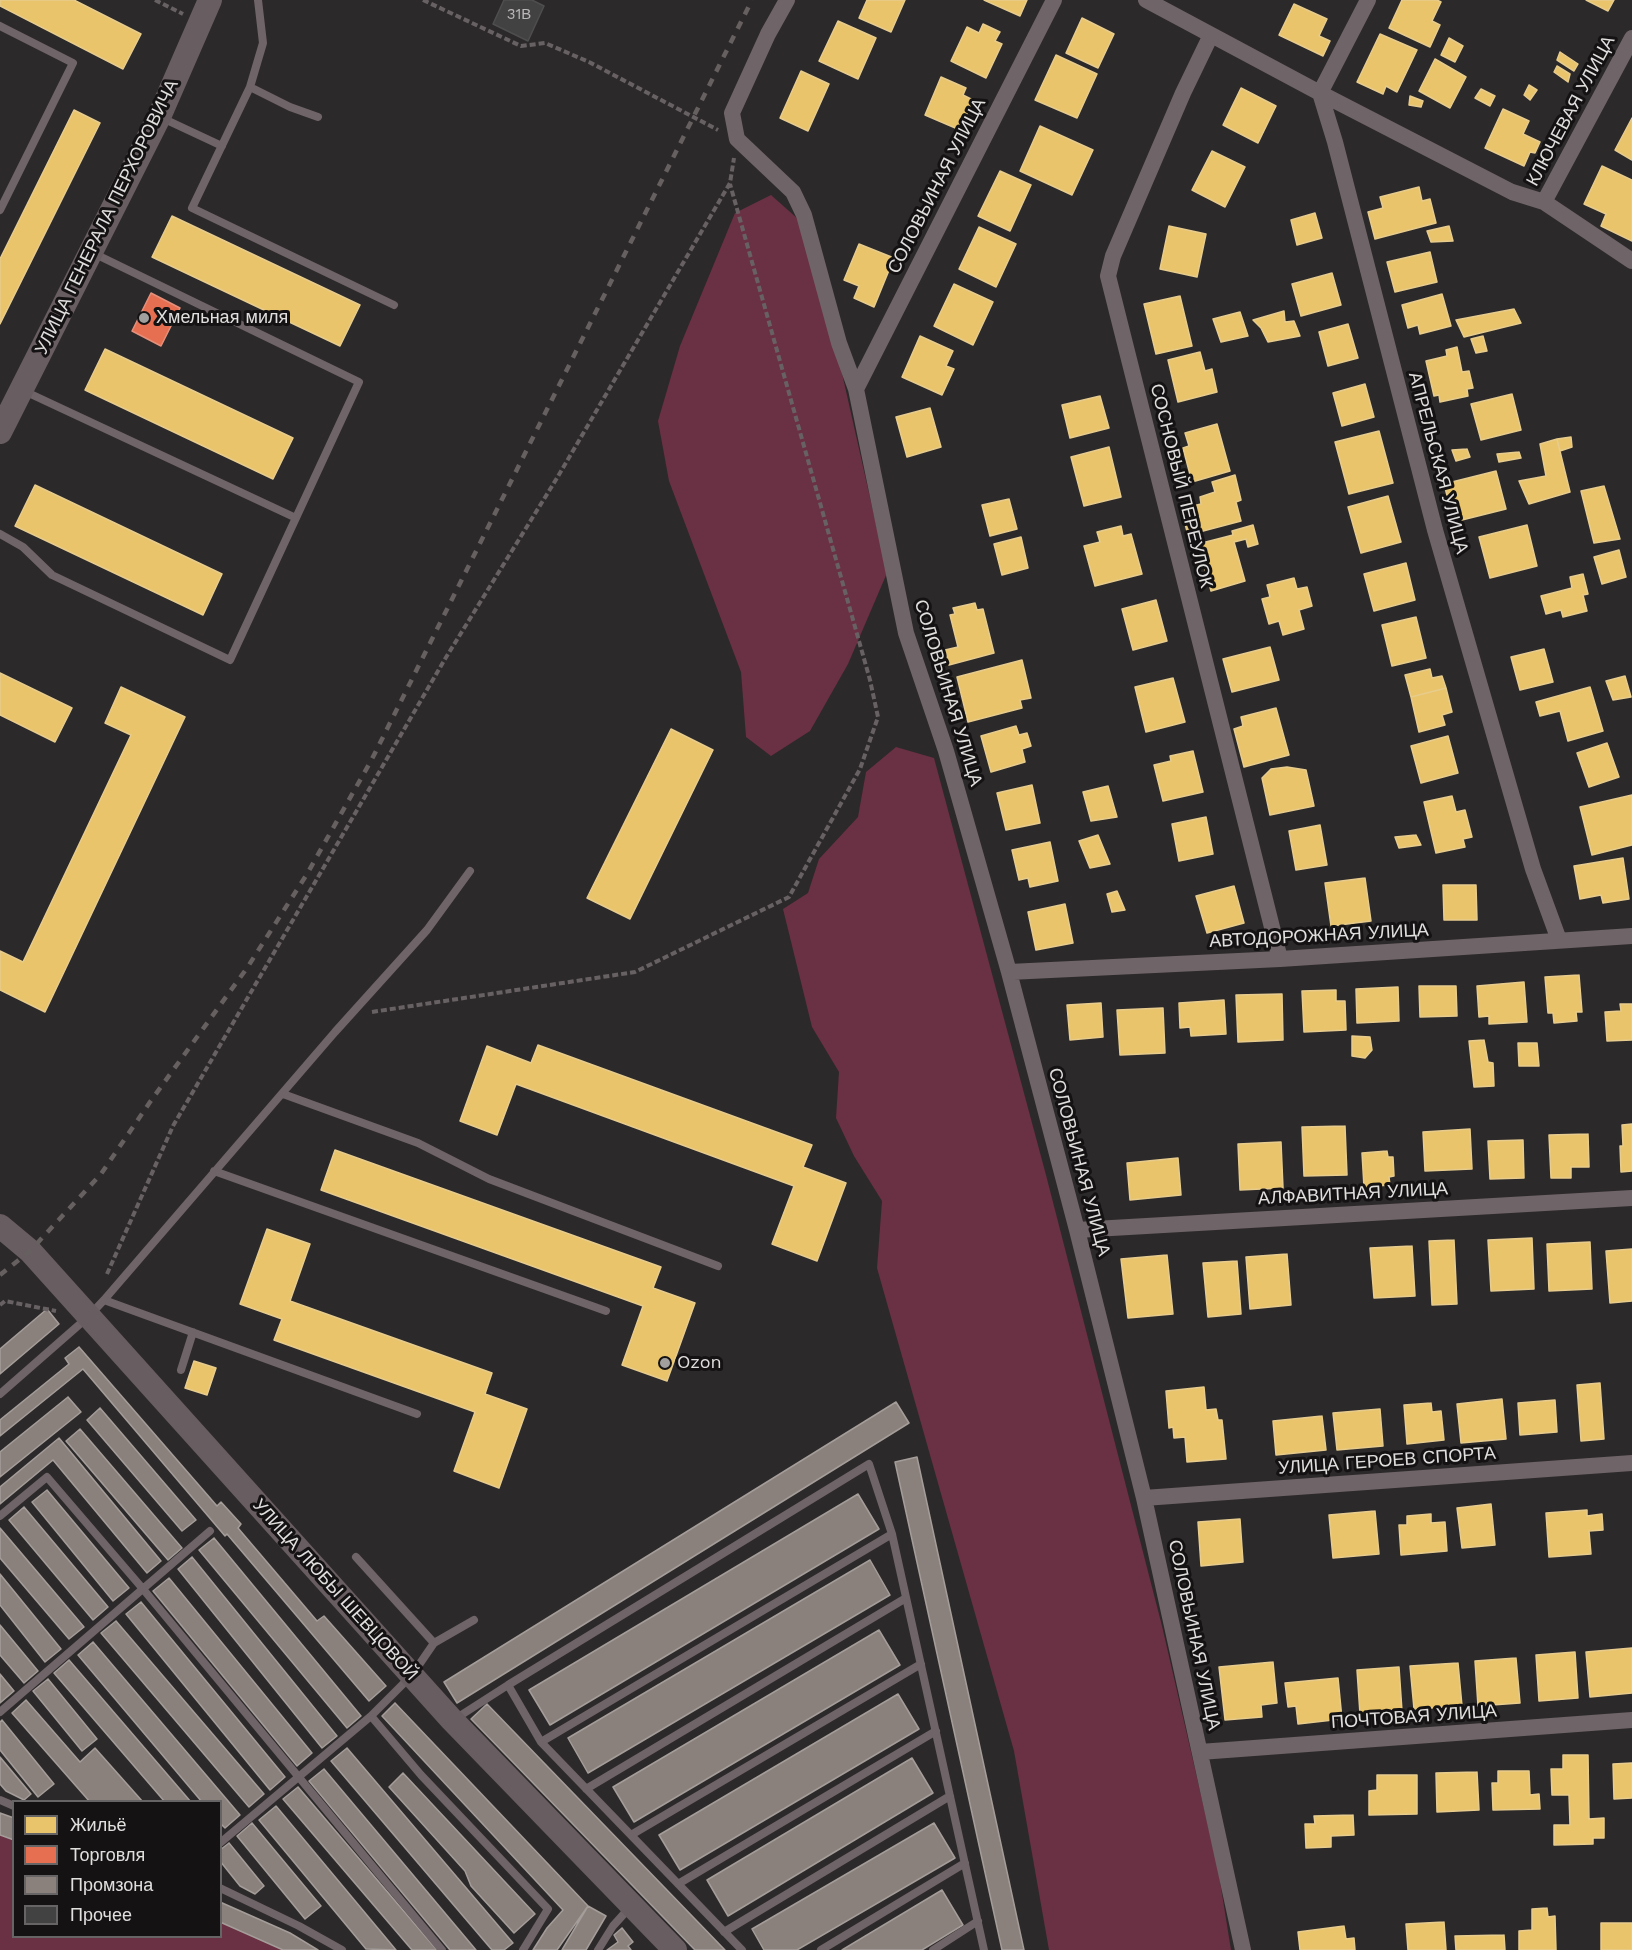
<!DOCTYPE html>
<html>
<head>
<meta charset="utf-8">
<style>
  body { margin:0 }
  #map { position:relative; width:1632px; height:1950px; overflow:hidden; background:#2c292a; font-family:"Work Sans",sans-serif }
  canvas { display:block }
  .legend { position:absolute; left:12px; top:1800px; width:210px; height:138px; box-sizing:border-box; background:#141212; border:2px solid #666464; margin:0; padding:8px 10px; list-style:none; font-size:18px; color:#e1dede }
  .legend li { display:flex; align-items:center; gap:12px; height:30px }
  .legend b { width:30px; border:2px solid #666464 }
</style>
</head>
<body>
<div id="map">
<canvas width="1632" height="1950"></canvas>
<ul class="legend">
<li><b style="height:16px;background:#e9c46a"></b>Жильё</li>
<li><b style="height:16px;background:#e76f51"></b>Торговля</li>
<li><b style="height:16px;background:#8a817c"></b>Промзона</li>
<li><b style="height:16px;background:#434243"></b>Прочее</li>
</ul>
</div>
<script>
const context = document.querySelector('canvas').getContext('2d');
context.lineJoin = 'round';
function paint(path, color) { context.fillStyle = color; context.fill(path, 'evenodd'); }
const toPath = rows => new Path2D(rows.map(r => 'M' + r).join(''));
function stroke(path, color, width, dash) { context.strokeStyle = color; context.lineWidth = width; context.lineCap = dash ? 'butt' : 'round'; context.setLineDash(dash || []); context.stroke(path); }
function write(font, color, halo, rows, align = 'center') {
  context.font = font + ' "Work Sans",sans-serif'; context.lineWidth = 6; context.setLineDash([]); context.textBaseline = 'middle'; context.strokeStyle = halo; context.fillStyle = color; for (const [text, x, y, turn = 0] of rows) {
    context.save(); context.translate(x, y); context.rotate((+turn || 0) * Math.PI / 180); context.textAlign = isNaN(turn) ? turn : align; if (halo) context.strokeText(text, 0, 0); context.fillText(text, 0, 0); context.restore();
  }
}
paint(toPath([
  [771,195,798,219,839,360,887,573,848,664,810,731,771,756,746,737,741,672,669,481,658,421,680,346,735,213],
  [896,747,934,758,1046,1175,1162,1626,1218,1869,1231,1950,1049,1950,1014,1751,877,1268,882,1201,854,1156,836,1118,839,1072,812,1027,783,909,808,893,819,859,858,817,866,772],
  [0,1832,13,1838,14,1936,220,1936,221,1917,291,1950,0,1950]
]), '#6a3043');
const homes = toPath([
  [0,0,74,0,141,34,123,69,0,6,0,0],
  [867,0,905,0,891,32,859,18,867,0],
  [984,0,1027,0,1020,16,984,0],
  [1402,0,1437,0,1441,2,1432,21,1440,25,1430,47,1389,28,1402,0],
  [1586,0,1614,0,1608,11,1586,0],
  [1294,4,1327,19,1319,36,1330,41,1323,56,1279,35,1294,4],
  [1082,18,1114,34,1098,68,1066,53,1082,18],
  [838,21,876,38,858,79,819,61,838,21],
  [983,24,1000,32,995,41,1002,44,986,78,951,61,967,27,979,33,983,24],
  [1380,34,1417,50,1397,92,1386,86,1383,94,1357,82,1380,34],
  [1449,38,1463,46,1455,62,1441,55,1449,38],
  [1560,52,1578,64,1574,71,1557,60,1560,52],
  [1056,55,1097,74,1077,118,1035,100,1056,55],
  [1435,59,1466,77,1450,108,1419,91,1435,59],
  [1557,66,1570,74,1568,82,1554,72,1557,66],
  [801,71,829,84,808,131,780,118,801,71],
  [941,77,966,88,963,95,973,100,960,130,925,115,941,77],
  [1529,85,1537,90,1530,100,1524,95,1529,85],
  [1241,88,1276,106,1258,143,1223,125,1241,88],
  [1481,89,1495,96,1490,106,1475,98,1481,89],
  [1410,96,1423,101,1421,107,1409,105,1410,96],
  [1503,109,1529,121,1523,134,1540,142,1535,153,1530,152,1524,166,1485,148,1503,109],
  [74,110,100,123,0,324,0,259,74,110],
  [1632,118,1632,160,1615,150,1632,118],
  [1040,126,1093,150,1072,195,1020,171,1040,126],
  [1212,151,1245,167,1225,207,1192,190,1212,151],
  [1602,166,1632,180,1632,241,1601,226,1606,214,1584,204,1602,166],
  [1000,171,1031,185,1010,231,978,216,1000,171],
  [1419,187,1422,201,1430,199,1436,223,1375,239,1368,212,1383,208,1380,197,1419,187],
  [1315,213,1322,238,1297,245,1291,220,1315,213],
  [172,216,360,305,340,346,152,257,172,216],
  [1169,226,1206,234,1197,277,1160,269,1169,226],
  [1449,226,1453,241,1431,242,1427,231,1449,226],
  [979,227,1016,244,996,287,959,269,979,227],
  [859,244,894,258,874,307,854,298,859,286,844,280,859,244],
  [1430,252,1437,282,1395,292,1387,262,1430,252],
  [1332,273,1341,305,1301,316,1292,284,1332,273],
  [954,284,993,302,973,345,934,326,954,284],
  [1442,294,1451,326,1420,334,1418,325,1408,328,1402,305,1442,294],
  [1180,296,1192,346,1156,354,1144,304,1180,296],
  [1514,309,1521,323,1464,337,1456,320,1514,309],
  [1284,311,1285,322,1294,321,1300,336,1268,342,1261,328,1253,320,1284,311],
  [1240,312,1248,336,1221,342,1213,319,1240,312],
  [1348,324,1358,358,1328,366,1319,332,1348,324],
  [920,336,953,351,946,366,954,369,942,395,902,377,920,336],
  [1483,336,1487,351,1476,353,1471,339,1483,336],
  [1457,347,1462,372,1469,371,1473,388,1467,389,1468,396,1440,402,1439,395,1434,396,1426,361,1447,356,1446,350,1457,347],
  [105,349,293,438,273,479,85,390,105,349],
  [1200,352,1205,371,1212,369,1217,392,1178,402,1168,360,1200,352],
  [1365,384,1374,417,1342,426,1333,393,1365,384],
  [1512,394,1521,430,1481,440,1471,404,1512,394],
  [1100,396,1109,428,1070,438,1062,405,1100,396],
  [930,408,941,447,907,457,896,417,930,408],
  [1217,424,1230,471,1192,482,1183,448,1189,446,1185,433,1217,424],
  [1379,431,1393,483,1349,494,1335,442,1379,431],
  [1571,437,1572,447,1560,451,1557,439,1571,437],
  [1557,439,1570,492,1529,504,1519,481,1546,476,1540,444,1557,439],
  [1109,447,1121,497,1084,506,1071,457,1109,447],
  [1467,449,1470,457,1456,461,1452,450,1467,449],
  [1519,452,1521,458,1499,462,1497,454,1519,452],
  [1496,471,1506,509,1454,522,1444,484,1496,471],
  [1235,475,1241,500,1236,502,1241,521,1188,535,1181,509,1201,504,1200,497,1215,492,1212,482,1235,475],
  [35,485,222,574,203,615,15,526,35,485],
  [1604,486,1620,539,1594,543,1581,491,1604,486],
  [1388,496,1401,542,1361,553,1348,507,1388,496],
  [1009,499,1017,529,990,536,982,505,1009,499],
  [1253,525,1258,544,1248,547,1246,539,1234,542,1245,581,1211,591,1198,544,1233,535,1232,531,1253,525],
  [1527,525,1537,566,1490,578,1479,537,1527,525],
  [1121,526,1123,536,1131,534,1142,574,1095,586,1084,546,1100,542,1097,532,1121,526],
  [1021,537,1028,568,1002,575,994,544,1021,537],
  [1619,550,1626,577,1602,584,1594,557,1619,550],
  [1406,563,1415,600,1374,611,1364,574,1406,563],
  [1583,574,1588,594,1583,595,1587,611,1563,617,1561,610,1546,614,1541,596,1572,588,1570,577,1583,574],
  [1294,578,1297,589,1307,587,1312,606,1299,610,1304,629,1283,635,1279,621,1269,624,1262,599,1270,597,1267,585,1294,578],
  [1156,600,1167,641,1133,650,1122,609,1156,600],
  [975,603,977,610,983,609,994,653,949,665,945,650,958,647,950,615,955,614,953,608,975,603],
  [1416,617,1426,658,1392,666,1382,625,1416,617],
  [1270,647,1279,680,1232,692,1223,659,1270,647],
  [1544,649,1553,682,1520,690,1511,657,1544,649],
  [1022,660,1031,698,1020,700,1022,708,968,722,957,677,1022,660],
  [1430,669,1432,678,1442,676,1446,688,1411,697,1405,675,1430,669],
  [0,673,72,708,55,742,0,715,0,673],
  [1625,676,1631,697,1613,700,1606,681,1625,676],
  [1173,678,1185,722,1146,732,1135,687,1173,678],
  [121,687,185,717,45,1012,0,990,0,951,23,962,131,735,105,723,121,687],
  [1590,687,1603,731,1568,741,1560,711,1540,716,1536,702,1590,687],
  [1446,688,1452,712,1442,715,1445,725,1419,732,1411,697,1446,688],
  [1276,708,1289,755,1244,767,1234,729,1243,726,1241,717,1276,708],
  [1016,726,1019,735,1027,733,1031,746,1022,749,1025,762,991,772,981,736,1016,726],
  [671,729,713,750,630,919,587,898,671,729],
  [1448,736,1458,773,1421,783,1411,746,1448,736],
  [1607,743,1619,777,1589,787,1577,753,1607,743],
  [1193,751,1203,792,1163,801,1154,765,1171,761,1170,756,1193,751],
  [1287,767,1306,770,1314,806,1270,815,1262,778,1271,769,1287,767],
  [1032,785,1040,823,1006,830,997,793,1032,785],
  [1108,786,1117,817,1091,821,1083,792,1108,786],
  [1632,795,1632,845,1592,855,1580,807,1632,795],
  [1452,796,1456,812,1465,810,1472,837,1463,839,1465,847,1436,853,1424,802,1452,796],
  [1206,817,1213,854,1179,861,1172,824,1206,817],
  [1320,825,1327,865,1296,870,1289,831,1320,825],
  [1098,835,1110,864,1090,868,1079,841,1098,835],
  [1416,835,1421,845,1399,848,1395,837,1416,835],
  [1050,842,1058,881,1030,887,1028,878,1019,880,1012,850,1050,842],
  [1623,858,1629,899,1603,903,1601,895,1580,899,1574,866,1623,858],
  [1365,878,1371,921,1331,926,1325,883,1365,878],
  [1443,885,1476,885,1477,920,1444,920,1443,885],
  [1234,886,1244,923,1207,933,1196,896,1234,886],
  [1117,891,1125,910,1112,912,1107,894,1117,891],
  [1065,904,1073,943,1036,950,1028,912,1065,904],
  [1579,975,1582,1012,1576,1012,1577,1021,1554,1023,1553,1013,1548,1013,1545,977,1579,975],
  [1524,982,1527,1022,1489,1024,1489,1016,1479,1017,1477,986,1524,982],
  [1419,986,1456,986,1457,1016,1420,1017,1419,986],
  [1398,987,1399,1021,1357,1023,1356,989,1398,987],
  [1336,990,1336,1001,1345,1001,1346,1030,1304,1032,1302,991,1336,990],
  [1282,994,1283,1040,1238,1042,1236,995,1282,994],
  [1224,1000,1226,1034,1191,1036,1190,1027,1180,1028,1179,1003,1224,1000],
  [1101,1003,1103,1037,1070,1040,1067,1005,1101,1003],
  [1620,1004,1632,1004,1632,1040,1607,1041,1605,1012,1621,1011,1620,1004],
  [1163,1008,1165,1053,1120,1055,1117,1010,1163,1008],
  [1352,1036,1370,1037,1372,1050,1365,1058,1352,1056,1352,1036],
  [1484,1040,1488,1062,1493,1063,1494,1086,1474,1087,1469,1041,1484,1040],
  [1518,1043,1537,1043,1539,1066,1519,1066,1518,1043],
  [538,1045,812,1145,803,1167,846,1183,817,1261,772,1244,794,1186,516,1084,497,1135,460,1121,487,1046,531,1063,538,1045],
  [1632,1124,1632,1171,1621,1172,1620,1146,1623,1146,1622,1125,1632,1124],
  [1345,1126,1347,1175,1304,1176,1302,1127,1345,1126],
  [1470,1129,1472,1169,1425,1171,1423,1132,1470,1129],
  [1588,1134,1589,1167,1571,1167,1571,1178,1551,1178,1549,1135,1588,1134],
  [1523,1140,1524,1178,1490,1179,1488,1141,1523,1140],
  [1281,1142,1283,1188,1240,1190,1238,1144,1281,1142],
  [335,1150,661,1267,653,1288,695,1303,667,1381,622,1365,643,1306,321,1190,335,1150],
  [1387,1151,1388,1157,1393,1157,1394,1176,1389,1177,1390,1185,1364,1187,1362,1153,1387,1151],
  [1178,1158,1181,1195,1130,1200,1127,1163,1178,1158],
  [267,1229,310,1244,290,1301,492,1373,485,1394,527,1409,499,1488,454,1471,475,1412,274,1340,282,1319,240,1304,267,1229],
  [1532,1238,1534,1289,1491,1291,1488,1240,1532,1238],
  [1454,1240,1457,1304,1432,1305,1429,1241,1454,1240],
  [1590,1242,1592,1289,1549,1291,1547,1244,1590,1242],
  [1412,1246,1415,1296,1374,1298,1370,1248,1412,1246],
  [1632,1249,1632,1301,1610,1303,1606,1251,1632,1249],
  [1287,1254,1291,1305,1250,1309,1246,1257,1287,1254],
  [1167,1255,1173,1314,1128,1318,1121,1259,1167,1255],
  [1237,1261,1241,1314,1208,1317,1203,1263,1237,1261],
  [194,1361,216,1368,207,1395,185,1388,194,1361],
  [1600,1383,1604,1439,1581,1441,1577,1385,1600,1383],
  [1204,1387,1206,1410,1216,1409,1218,1420,1222,1420,1226,1459,1187,1462,1185,1437,1174,1438,1173,1427,1169,1428,1166,1391,1204,1387],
  [1502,1399,1506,1439,1461,1443,1457,1404,1502,1399],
  [1555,1400,1557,1432,1520,1435,1518,1403,1555,1400],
  [1431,1403,1432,1412,1441,1411,1444,1440,1407,1444,1404,1405,1431,1403],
  [1380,1409,1383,1446,1337,1450,1333,1413,1380,1409],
  [1322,1416,1326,1450,1276,1455,1273,1421,1322,1416],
  [1491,1504,1495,1545,1462,1548,1457,1508,1491,1504],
  [1587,1510,1587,1516,1602,1514,1603,1530,1589,1531,1591,1554,1549,1557,1546,1513,1587,1510],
  [1375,1511,1379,1554,1333,1558,1329,1515,1375,1511],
  [1431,1514,1431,1523,1445,1522,1447,1551,1401,1555,1399,1525,1407,1525,1407,1516,1431,1514],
  [1240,1519,1243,1562,1201,1566,1198,1522,1240,1519],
  [1632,1648,1632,1693,1590,1697,1586,1652,1632,1648],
  [1575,1652,1578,1698,1539,1701,1536,1655,1575,1652],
  [1516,1658,1520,1703,1478,1706,1475,1661,1516,1658],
  [1273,1662,1277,1703,1261,1705,1262,1717,1225,1720,1219,1667,1273,1662],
  [1458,1663,1462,1706,1414,1709,1410,1666,1458,1663],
  [1399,1667,1402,1711,1360,1714,1357,1670,1399,1667],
  [1338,1678,1342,1719,1298,1724,1296,1706,1288,1707,1285,1683,1338,1678],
  [1563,1755,1588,1755,1589,1819,1604,1818,1604,1838,1593,1838,1593,1844,1554,1845,1554,1825,1570,1825,1569,1795,1552,1795,1551,1769,1563,1769,1563,1755],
  [1632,1763,1632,1798,1614,1799,1613,1764,1632,1763],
  [1498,1771,1529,1771,1530,1795,1539,1794,1540,1809,1493,1810,1492,1783,1498,1783,1498,1771],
  [1477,1772,1479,1810,1437,1812,1436,1773,1477,1772],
  [1377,1775,1417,1775,1417,1814,1369,1815,1369,1791,1377,1790,1377,1775],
  [1353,1815,1354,1835,1331,1836,1331,1847,1306,1848,1305,1824,1315,1824,1314,1816,1353,1815],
  [1547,1908,1548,1917,1555,1916,1556,1950,1519,1950,1519,1931,1532,1930,1532,1909,1547,1908],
  [1444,1922,1446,1950,1408,1950,1406,1924,1444,1922],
  [1601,1923,1632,1923,1632,1950,1601,1950,1601,1923],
  [1344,1926,1346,1939,1354,1938,1355,1950,1300,1950,1298,1932,1344,1926],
  [1504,1935,1505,1950,1456,1950,1455,1936,1504,1935]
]);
paint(homes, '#e9c46a');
stroke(homes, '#e7cc8d', 1.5);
const shops = toPath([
  [151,293,180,308,161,346,132,331,151,293]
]);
paint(shops, '#e76f51');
stroke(shops, '#e5907b', 1.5);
const industry = toPath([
  [47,1309,59,1324,0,1374,0,1349,47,1309],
  [79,1347,217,1506,221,1502,241,1524,238,1528,317,1621,324,1616,386,1686,369,1701,227,1534,225,1536,83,1369,0,1436,0,1420,69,1364,65,1358,79,1347],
  [68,1397,81,1412,0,1477,0,1452,68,1397],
  [896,1402,909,1423,457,1703,444,1682,896,1402],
  [100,1408,196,1520,182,1531,87,1420,100,1408],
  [80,1429,182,1548,168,1560,66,1441,80,1429],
  [59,1438,161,1561,147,1573,53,1460,0,1504,0,1487,59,1438],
  [917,1457,1024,1950,1002,1950,895,1462,917,1457],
  [47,1490,129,1588,113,1601,32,1502,47,1490],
  [858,1494,879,1529,550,1725,529,1690,858,1494],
  [24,1507,108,1607,93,1620,9,1520,24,1507],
  [0,1528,84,1627,69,1639,0,1558,0,1528],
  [214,1538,361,1716,347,1728,199,1550,214,1538],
  [192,1557,337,1736,322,1748,178,1569,192,1557],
  [870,1560,890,1595,588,1773,568,1738,870,1560],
  [0,1574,61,1649,45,1662,0,1605,0,1574],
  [169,1578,312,1753,297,1766,153,1591,169,1578],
  [141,1602,285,1777,270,1790,126,1614,141,1602],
  [116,1621,264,1794,249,1807,101,1633,116,1621],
  [0,1625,38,1671,24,1683,0,1655,0,1625],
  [879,1630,900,1665,634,1822,613,1787,879,1630],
  [93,1642,240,1815,225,1828,220,1823,220,1802,202,1802,78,1655,93,1642],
  [69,1660,191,1802,165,1802,54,1673,69,1660],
  [0,1674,14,1691,0,1703,0,1674],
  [48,1679,97,1739,82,1751,33,1691,48,1679],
  [898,1694,919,1729,680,1870,659,1835,898,1694],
  [26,1700,80,1762,95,1748,143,1802,90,1802,12,1713,26,1700],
  [395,1703,588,1906,557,1950,533,1950,547,1928,563,1910,382,1716,395,1703],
  [487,1704,725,1950,695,1950,471,1719,487,1704],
  [2,1720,54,1784,38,1797,0,1750,0,1722,2,1720],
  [347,1748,513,1943,504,1950,492,1950,331,1761,347,1748],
  [0,1757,31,1794,24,1800,6,1791,0,1784,0,1757],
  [912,1758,933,1793,728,1916,707,1880,912,1758],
  [324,1769,476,1950,450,1950,309,1781,324,1769],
  [403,1773,535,1914,514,1933,471,1886,465,1871,389,1787,403,1773],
  [298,1787,437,1950,412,1950,283,1799,298,1787],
  [276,1806,396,1950,366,1949,259,1820,276,1806],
  [0,1813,14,1818,14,1840,0,1835,0,1813],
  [252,1823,321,1906,305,1919,237,1836,252,1823],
  [934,1823,955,1858,797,1950,764,1950,752,1929,934,1823],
  [229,1843,264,1886,255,1894,240,1886,220,1861,220,1850,229,1843],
  [942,1890,963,1925,922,1950,842,1950,942,1890],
  [220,1902,290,1933,318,1950,283,1950,220,1922,220,1902],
  [588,1906,606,1916,586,1950,562,1950,588,1906],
  [622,1928,633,1942,628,1946,631,1950,607,1950,618,1942,614,1935,622,1928]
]);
paint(industry, '#8a817c');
stroke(industry, '#a49d99', 1.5);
const building = toPath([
  [504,0,532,0,544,6,528,41,493,24,504,0]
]);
paint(building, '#434243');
stroke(building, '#4f4e4f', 1.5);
stroke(toPath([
  [155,0,183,14],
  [423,0,521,46,545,43,589,62,718,130],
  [372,1012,635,972,789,897,860,769,878,717,870,680,730,184],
  [107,1274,173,1126,445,659,557,478,730,183,734,158],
  [0,1305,5,1301,56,1311]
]), '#686164', 4, [6, 3]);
stroke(toPath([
  [258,0,263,43,250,87,192,208,394,305],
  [0,26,73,63,0,210],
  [250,87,290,107,318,117],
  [160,117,222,146],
  [22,390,296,518],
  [0,534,23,547,52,575,230,660,359,382,93,253],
  [283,1094,418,1143,489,1179,718,1266],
  [214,1171,606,1311],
  [104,1300,417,1414],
  [181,1370,193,1332],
  [0,1394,88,1317,104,1300,335,1032,427,930,470,871],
  [0,1516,47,1477,143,1589,442,1950],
  [356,1557,434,1643],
  [508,1685,869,1464,892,1534,984,1950],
  [0,1712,210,1531],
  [371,1716,421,1775,548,1909,523,1950],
  [455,1719,508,1685,541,1742,742,1950],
  [541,1742,892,1534],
  [586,1789,906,1598],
  [0,1800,14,1806],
  [631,1835,921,1664],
  [220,1843,371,1716,412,1675,434,1643,474,1620],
  [678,1884,936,1731],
  [220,1888,299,1926,342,1950],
  [724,1932,950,1796],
  [598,1950,613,1926,631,1906],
  [821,1950,965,1863],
  [933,1950,978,1921]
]), '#6f6467', 8);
stroke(toPath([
  [787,0,768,34,732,113,737,139,793,192,804,215,839,343,856,389,906,633,946,751,1009,972,1077,1230,1144,1498,1243,1950],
  [1146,0,1320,93,1512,192,1544,202,1632,261],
  [1368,0,1320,93,1335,142,1435,530,1533,869,1559,940],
  [1211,35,1183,93,1113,256,1108,276,1280,959],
  [1544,202,1632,38],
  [856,389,1054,0],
  [1009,972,1280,959,1632,936],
  [1077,1230,1632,1198],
  [1144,1498,1632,1463],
  [1200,1752,1632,1720]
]), '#6f6467', 16);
stroke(toPath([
  [0,432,159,117,210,0],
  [0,1226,30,1251,452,1720,675,1950]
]), '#685d60', 24);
stroke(toPath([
  [0,1275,30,1251,101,1174,150,1102,247,968,307,874,372,759,752,0]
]), '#676061', 4.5, [8, 8]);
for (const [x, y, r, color] of [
  [144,318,6,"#a29f9f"],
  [665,1363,6,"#a29f9f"]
]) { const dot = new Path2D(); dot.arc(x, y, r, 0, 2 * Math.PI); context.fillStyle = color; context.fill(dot); stroke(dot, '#141212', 2); }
write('15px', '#bab7b7', null, [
  ["31В",519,15]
]);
write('18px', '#e1dede', '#141212', [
  ["КЛЮЧЕВАЯ УЛИЦА",1571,111,-62],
  ["СОЛОВЬИНАЯ УЛИЦА",937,186,-63],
  ["УЛИЦА ГЕНЕРАЛА ПЕРХОРОВИЧА",107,217,-64],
  ["АПРЕЛЬСКАЯ УЛИЦА",1438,463,75],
  ["СОСНОВЫЙ ПЕРЕУЛОК",1181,486,76],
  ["СОЛОВЬИНАЯ УЛИЦА",948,693,73],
  ["АВТОДОРОЖНАЯ УЛИЦА",1319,936,-3],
  ["СОЛОВЬИНАЯ УЛИЦА",1079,1162,75],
  ["АЛФАВИТНАЯ УЛИЦА",1353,1194,-3],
  ["УЛИЦА ГЕРОЕВ СПОРТА",1387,1461,-4],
  ["УЛИЦА ЛЮБЫ ШЕВЦОВОЙ",335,1590,48],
  ["СОЛОВЬИНАЯ УЛИЦА",1194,1635,78],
  ["ПОЧТОВАЯ УЛИЦА",1414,1717,-4]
]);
write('18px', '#e1dede', '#141212', [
  ["Хмельная миля",156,318],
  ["Ozon",677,1363]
], 'left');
</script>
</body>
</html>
